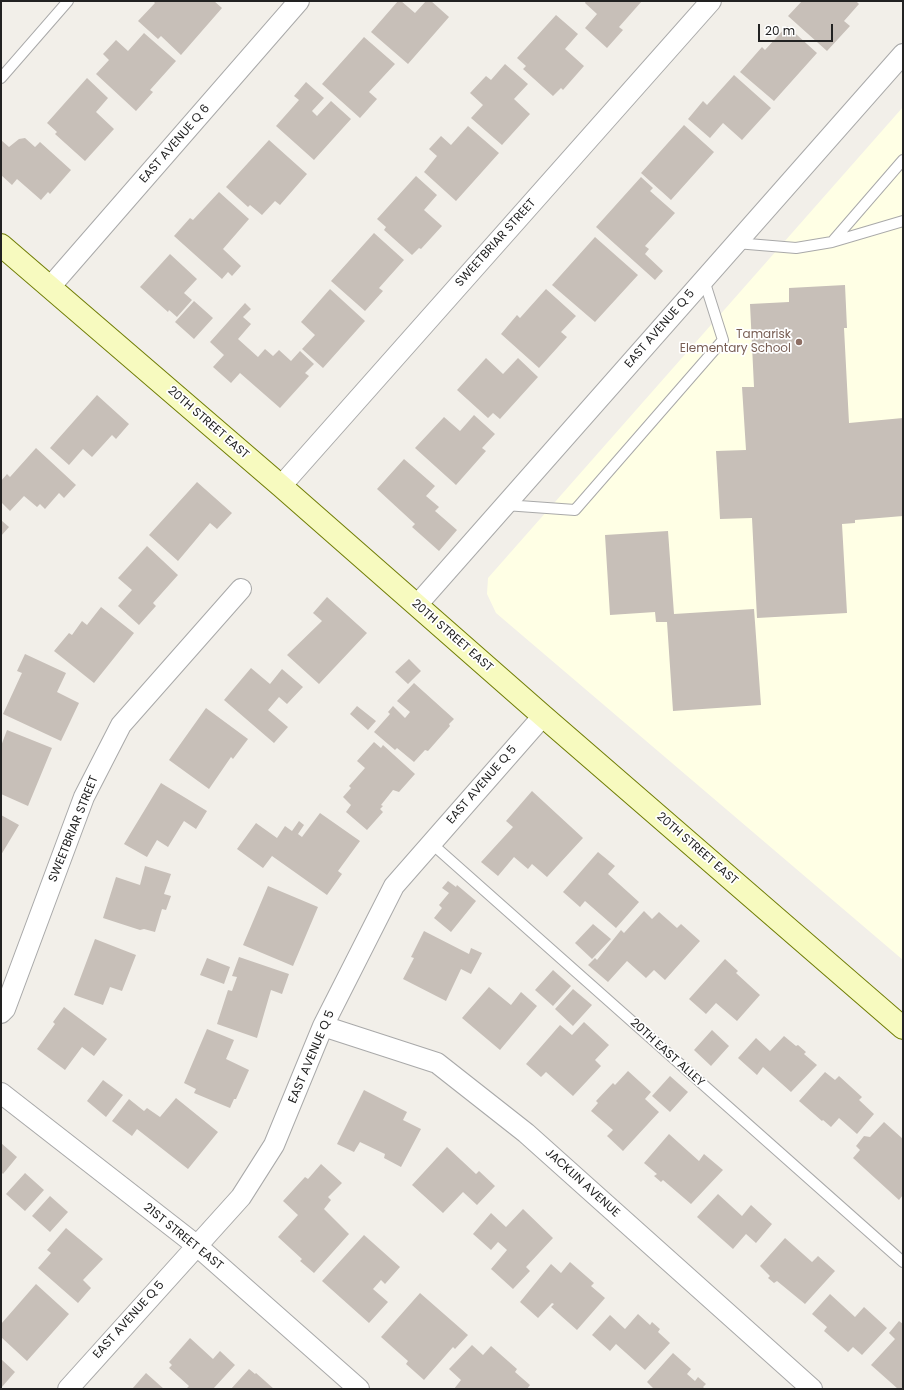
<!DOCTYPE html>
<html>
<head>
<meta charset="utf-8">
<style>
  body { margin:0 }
  #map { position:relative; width:904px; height:1390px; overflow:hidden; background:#f2efe9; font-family:Poppins,sans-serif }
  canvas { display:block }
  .frame { position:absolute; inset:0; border:2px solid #222; pointer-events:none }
  .scale { position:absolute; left:758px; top:24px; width:75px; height:18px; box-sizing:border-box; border:2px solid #222; border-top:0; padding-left:5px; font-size:12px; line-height:14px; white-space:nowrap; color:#222; -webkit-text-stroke:3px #fff; paint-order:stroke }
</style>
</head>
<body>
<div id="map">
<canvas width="904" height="1390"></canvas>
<div class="frame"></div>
<div class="scale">20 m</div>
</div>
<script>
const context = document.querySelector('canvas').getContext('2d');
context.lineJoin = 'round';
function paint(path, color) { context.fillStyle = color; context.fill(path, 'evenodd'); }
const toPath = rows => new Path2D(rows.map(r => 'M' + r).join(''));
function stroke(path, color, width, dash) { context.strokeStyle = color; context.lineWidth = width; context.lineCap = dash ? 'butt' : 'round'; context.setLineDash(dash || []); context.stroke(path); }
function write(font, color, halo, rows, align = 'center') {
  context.font = font + ' Poppins,sans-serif'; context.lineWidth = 3.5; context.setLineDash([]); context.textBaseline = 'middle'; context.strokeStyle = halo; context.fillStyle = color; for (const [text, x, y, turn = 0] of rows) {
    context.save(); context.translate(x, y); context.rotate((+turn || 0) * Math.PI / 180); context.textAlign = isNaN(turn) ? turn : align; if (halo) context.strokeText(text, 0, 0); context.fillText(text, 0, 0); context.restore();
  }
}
paint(toPath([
  [903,107,903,960,496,613,487,594,488,578]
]), '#ffffe5');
paint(toPath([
  [153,1,214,1,222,8,181,55,161,36,158,39,138,21,155,3],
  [398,1,401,1,415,13,426,1,431,1,449,17,408,64,371,32],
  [586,1,642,1,619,27,623,30,607,48,585,28,597,14,585,3],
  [802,1,856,1,859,4,844,21,850,26,827,51,788,16],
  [556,15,578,34,565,49,584,66,563,90,561,88,553,96,523,69,526,66,517,58],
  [787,26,817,53,774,101,740,72,762,47,765,50],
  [144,33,176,61,150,90,153,92,136,111,96,74,109,60,103,54,116,40,128,51],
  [364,37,395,64,369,92,377,99,360,118,322,84],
  [505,64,528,84,514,99,530,114,502,145,471,118,483,105,470,93,486,76,491,80],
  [734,75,771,108,742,140,723,123,710,138,688,119,703,101,707,105],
  [87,78,108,98,96,112,114,129,85,161,55,134,57,132,47,123],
  [306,82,324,98,312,111,317,116,331,101,351,119,314,160,276,126,299,100,294,96],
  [684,125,714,152,671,200,641,173],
  [468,126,499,153,456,201,424,172,437,156,429,149,441,136,451,145],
  [25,138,35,147,40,142,71,170,50,194,48,192,41,200,17,179,12,185,1,175,1,140,9,147,19,139],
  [269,140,307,174,280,205,275,201,262,215,250,205,248,207,226,187],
  [416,176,437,195,424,210,442,226,421,249,419,248,412,255,384,230,386,227,377,219],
  [641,177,653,188,650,191,675,213,645,246,649,249,645,254,663,271,655,280,596,227],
  [219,192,249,219,223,249,241,266,232,276,228,272,222,279,174,236,190,218,193,220],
  [374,233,404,260,379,288,383,291,365,311,331,281],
  [595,237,638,275,595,322,552,285],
  [170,254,197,279,184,293,192,300,177,317,169,310,168,312,140,287],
  [845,285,847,328,844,328,849,423,903,418,903,516,855,520,855,523,842,524,847,613,757,618,752,518,720,519,716,451,746,450,742,387,754,387,750,304,789,302,789,288],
  [330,289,365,321,323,368,302,349,315,335,301,322],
  [546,289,576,316,561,332,567,337,539,368,501,334,517,315,520,318],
  [194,301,213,318,194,339,175,322],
  [245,303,251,309,243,317,251,324,238,339,258,357,265,349,273,356,279,350,291,361,300,351,314,364,305,373,309,376,280,408,240,373,231,383,213,367,224,355,210,342],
  [486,358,503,374,518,358,538,377,500,419,493,413,488,418,457,390],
  [97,395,129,424,116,439,112,435,92,457,83,449,69,465,50,448],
  [474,415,495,434,482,448,486,451,456,485,415,448,444,417,460,431],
  [36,448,76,485,64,498,59,493,45,509,40,504,37,507,24,496,10,511,1,502,1,481,7,474,10,477],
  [404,459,435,486,426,496,439,507,435,511,457,530,439,551,412,527,415,524,377,489],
  [197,482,232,513,217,529,210,523,178,561,149,535],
  [1,520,9,527,1,536],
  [668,531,674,614,754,609,761,705,673,711,667,622,656,622,655,612,610,615,605,535],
  [147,546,178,575,153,603,156,606,139,625,118,606,132,590,118,578],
  [327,597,367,633,319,684,287,655,322,621,313,613],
  [101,607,134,633,94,683,54,651,69,633,72,635,82,621,87,625],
  [25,654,66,673,57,692,79,703,61,741,3,714,21,675,22,673,17,671],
  [409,659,421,671,408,684,395,672],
  [251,668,270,684,282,669,303,687,287,704,279,697,268,710,288,727,274,743,224,700],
  [414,683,454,719,449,724,450,726,428,751,425,750,414,762,397,748,395,750,374,732,390,714,388,712,393,706,405,718,410,712,397,701],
  [357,706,376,721,368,730,350,714],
  [206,708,248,739,233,759,231,757,209,789,169,760],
  [7,730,52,748,28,806,1,794,1,746],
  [374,742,381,748,383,745,415,774,399,792,393,790,381,805,383,806,380,809,383,812,367,830,346,812,351,805,343,797,351,788,349,786,365,768,357,761],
  [161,783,207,811,196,829,184,821,168,847,157,840,147,857,124,844],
  [532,791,583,838,547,877,532,864,528,869,514,857,498,876,481,862,513,827,506,821],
  [320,813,360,841,338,871,342,874,327,895,272,856,263,868,237,849,256,823,277,838,285,826,292,831,299,821,304,825,298,834,302,837],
  [1,815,19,825,1,855],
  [598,852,615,866,608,874,639,902,616,928,585,901,580,907,563,892],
  [145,866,171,874,164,894,171,896,166,910,162,909,155,932,144,929,140,930,103,918,116,877,140,885],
  [448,881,456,887,457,885,476,901,451,932,434,918,442,908,439,905,449,893,442,888],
  [268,886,318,907,293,966,243,945],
  [644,911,652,919,659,912,677,928,681,924,700,941,665,980,654,970,646,978,627,961,608,982,588,965,595,958,597,960,621,930,624,933],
  [593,924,611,939,592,959,575,943],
  [424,931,469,954,471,948,482,953,471,974,461,969,446,1001,403,979,414,958,411,957],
  [95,939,136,955,122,991,110,987,103,1005,74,995],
  [239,957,289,974,282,994,271,990,257,1038,217,1024,228,990,232,991,237,977,232,976],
  [207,958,230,967,224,984,200,975],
  [725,959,738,971,736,973,760,995,737,1021,716,1003,706,1014,689,999],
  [553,970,571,986,553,1006,535,990],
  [489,987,511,1005,521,992,537,1006,500,1050,462,1018],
  [573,989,592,1005,573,1026,555,1009],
  [64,1007,107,1039,94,1056,82,1047,65,1070,37,1049,55,1024,53,1022],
  [584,1022,609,1045,595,1060,601,1066,573,1096,546,1072,541,1077,526,1064,560,1025,572,1035],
  [207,1029,234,1040,226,1059,249,1070,236,1099,234,1099,230,1108,194,1093,196,1089,184,1083],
  [712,1030,729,1046,711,1066,694,1050],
  [784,1036,796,1046,798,1045,806,1052,804,1054,817,1065,791,1092,763,1067,757,1075,738,1058,756,1038,770,1051],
  [628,1071,651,1092,645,1099,659,1112,623,1151,607,1136,613,1130,591,1111,598,1103,596,1101,613,1083,615,1085],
  [825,1072,835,1080,839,1076,862,1097,859,1100,874,1114,857,1134,839,1118,831,1127,823,1120,822,1121,799,1101],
  [670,1076,688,1092,670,1112,652,1096],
  [103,1080,123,1095,106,1117,87,1101],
  [364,1090,407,1112,403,1120,421,1129,401,1167,384,1158,385,1154,360,1142,354,1152,337,1144],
  [176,1098,218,1132,188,1169,137,1129,132,1136,112,1121,129,1099,144,1111,147,1108,160,1117],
  [884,1122,903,1139,903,1195,899,1200,853,1158,860,1150,856,1146,864,1136,870,1137],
  [669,1134,699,1161,704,1154,723,1170,691,1204,663,1180,661,1182,654,1176,657,1174,644,1163],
  [1,1143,17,1157,3,1174,1,1172],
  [447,1147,476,1174,479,1171,495,1186,477,1205,463,1192,443,1213,412,1185],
  [321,1164,342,1183,328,1197,331,1200,324,1209,349,1234,314,1273,300,1261,302,1259,278,1237,298,1215,283,1201,305,1177,308,1179],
  [25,1173,44,1190,25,1211,6,1194],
  [718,1194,742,1216,751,1205,772,1224,756,1243,746,1234,733,1249,697,1217],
  [50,1196,68,1212,50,1232,32,1216],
  [523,1209,553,1238,526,1267,530,1271,513,1289,491,1269,507,1250,498,1242,491,1250,473,1234,491,1213,506,1227],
  [66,1228,103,1259,83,1280,91,1288,78,1303,38,1268,51,1253,47,1250],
  [364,1235,400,1267,385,1284,381,1280,373,1289,388,1302,369,1323,322,1281],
  [785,1238,812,1262,818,1256,835,1271,805,1304,777,1281,774,1283,768,1278,770,1276,760,1266],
  [570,1262,594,1283,591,1286,605,1298,577,1330,551,1307,554,1304,552,1303,538,1318,520,1302,551,1264,561,1273],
  [36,1284,69,1314,27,1361,1,1337,1,1324],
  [420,1293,468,1335,455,1349,453,1347,424,1380,406,1364,408,1361,381,1337],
  [830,1294,855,1317,864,1307,887,1328,862,1355,853,1347,848,1352,824,1331,827,1327,812,1314],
  [638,1314,650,1325,652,1322,660,1329,658,1332,670,1343,645,1370,616,1344,610,1351,592,1335,610,1315,625,1329],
  [899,1321,903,1324,903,1389,898,1389,871,1365,895,1339,889,1333],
  [190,1338,213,1359,220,1351,235,1365,213,1389,186,1389,189,1386,169,1368,172,1365,169,1362],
  [472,1345,483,1355,491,1346,517,1369,515,1372,530,1385,527,1389,454,1389,461,1380,449,1369],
  [673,1353,691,1369,687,1374,695,1381,698,1377,706,1384,703,1387,705,1389,654,1389,647,1382],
  [1,1359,15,1372,1,1388],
  [249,1369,255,1374,256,1373,274,1389,231,1389],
  [146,1373,164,1389,132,1389]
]), '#c7bfb8');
const lane = toPath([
  [1,78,68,1],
  [832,242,903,160],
  [736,243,796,248,832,242,903,221],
  [505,505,575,510,723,340,704,280],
  [431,843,903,1262]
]);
const street = toPath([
  [50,287,299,1],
  [281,486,711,1],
  [417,605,903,54],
  [1,1013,5,1009,84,797,121,725,241,589],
  [323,1026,437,1063,526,1133,812,1389],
  [1,1093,196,1245,359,1389],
  [68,1389,241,1197,274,1145,323,1026,394,886,543,716]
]);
const secondary = toPath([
  [1,245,281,486,543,716,903,1028]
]);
stroke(lane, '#a9a9a9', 12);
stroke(street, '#a9a9a9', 22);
stroke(secondary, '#707d05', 24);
stroke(lane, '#fff', 10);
stroke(street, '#fff', 20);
stroke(secondary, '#f7fabf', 22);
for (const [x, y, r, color] of [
  [799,342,4,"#8d6e63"]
]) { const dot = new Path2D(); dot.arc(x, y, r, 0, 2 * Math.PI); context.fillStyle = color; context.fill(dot); stroke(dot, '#fff', 1.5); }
write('12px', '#222', '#fff', [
  ["EAST AVENUE Q 6",175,144,-49],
  ["SWEETBRIAR STREET",496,243,-48],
  ["EAST AVENUE Q 5",660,329,-49],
  ["20TH STREET EAST",208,423,41],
  ["20TH STREET EAST",452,636,41],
  ["EAST AVENUE Q 5",482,785,-49],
  ["SWEETBRIAR STREET",74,829,-68],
  ["20TH STREET EAST",697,849,41],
  ["20TH EAST ALLEY",667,1053,42],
  ["EAST AVENUE Q 5",312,1057,-67],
  ["JACKLIN AVENUE",582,1183,42],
  ["21ST STREET EAST",183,1237,39],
  ["EAST AVENUE Q 5",129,1320,-48]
]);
write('12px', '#785e54', '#fff', [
  ["Tamarisk",791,335],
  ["Elementary School",791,349]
], 'right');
</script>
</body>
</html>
